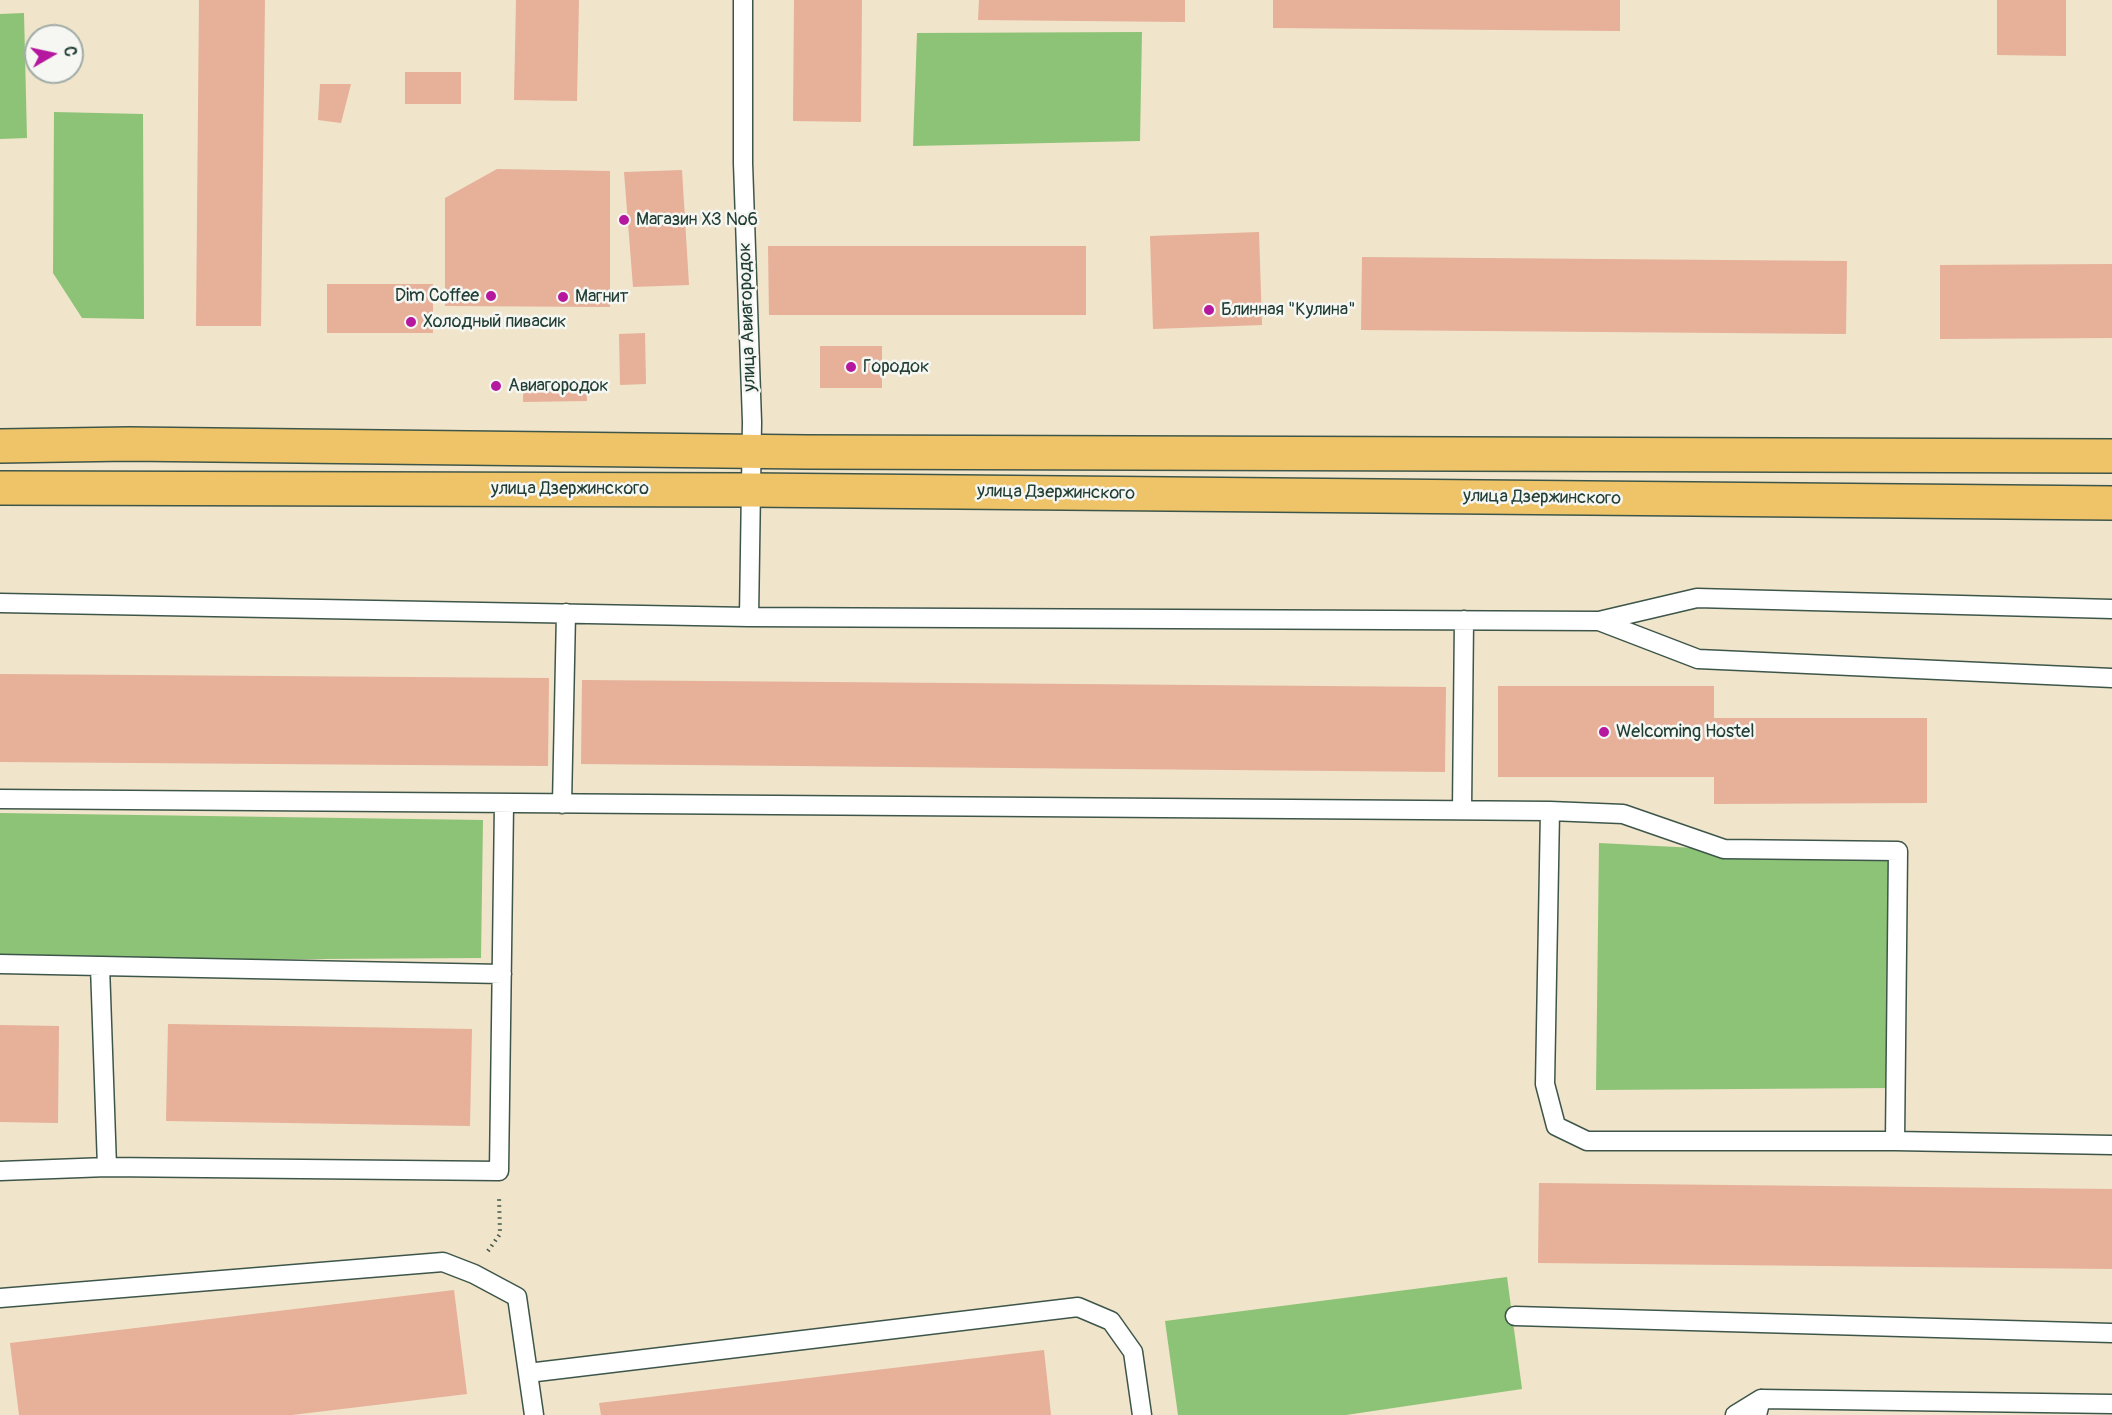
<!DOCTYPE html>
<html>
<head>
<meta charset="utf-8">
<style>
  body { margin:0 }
  #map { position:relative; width:2112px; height:1415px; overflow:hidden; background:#f0e4ca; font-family:Pangolin,sans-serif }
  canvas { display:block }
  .north { position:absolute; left:24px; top:24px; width:60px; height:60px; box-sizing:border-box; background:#f6f6f2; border:2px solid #a0aca6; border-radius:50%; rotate:81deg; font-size:16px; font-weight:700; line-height:24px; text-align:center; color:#1f3d34 }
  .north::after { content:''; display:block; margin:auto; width:21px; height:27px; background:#b5179e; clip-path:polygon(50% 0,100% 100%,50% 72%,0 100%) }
</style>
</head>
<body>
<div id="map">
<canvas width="2112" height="1415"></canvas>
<div class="north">С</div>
</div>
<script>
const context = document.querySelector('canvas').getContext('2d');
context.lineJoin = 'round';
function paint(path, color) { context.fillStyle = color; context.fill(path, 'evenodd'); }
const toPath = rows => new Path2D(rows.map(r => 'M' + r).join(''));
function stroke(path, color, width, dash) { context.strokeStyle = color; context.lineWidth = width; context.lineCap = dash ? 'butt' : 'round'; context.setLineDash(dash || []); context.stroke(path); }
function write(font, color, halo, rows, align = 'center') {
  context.font = font + ' Pangolin,sans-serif'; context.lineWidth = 5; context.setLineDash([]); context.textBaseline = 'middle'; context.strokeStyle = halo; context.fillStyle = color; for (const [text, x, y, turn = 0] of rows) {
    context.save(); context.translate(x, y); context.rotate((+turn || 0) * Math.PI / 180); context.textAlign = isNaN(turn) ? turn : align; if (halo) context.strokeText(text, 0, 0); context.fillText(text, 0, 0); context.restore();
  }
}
paint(toPath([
  [24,13,27,138,0,139,0,14],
  [1142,32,1140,141,913,146,917,33],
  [54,112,143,114,144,319,82,318,53,273],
  [0,813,483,820,481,958,0,961],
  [1599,843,1890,858,1888,1088,1596,1090],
  [1507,1277,1522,1389,1346,1415,1178,1415,1165,1321]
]), '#8dc376');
paint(toPath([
  [199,0,265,0,261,326,196,326],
  [516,0,579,0,577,101,514,100],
  [794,0,862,0,861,122,793,121],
  [979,0,1185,0,1185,22,978,20],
  [1273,0,1620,0,1620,31,1273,28],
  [1997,0,2066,0,2066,56,1997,55],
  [405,72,461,72,461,104,405,104],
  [320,84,351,84,341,123,318,120],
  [497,169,610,171,610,307,445,306,445,198],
  [682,170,689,285,633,287,624,172],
  [1259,232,1262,325,1153,329,1150,236],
  [768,246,1086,246,1086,315,769,315],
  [1362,257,1847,261,1846,334,1361,330],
  [2112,264,2112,338,1940,339,1940,265],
  [327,284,433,284,433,333,327,333],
  [645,333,646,384,620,385,619,334],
  [820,346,882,346,882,388,820,388],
  [586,381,587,401,523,402,523,382],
  [0,674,549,678,548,766,0,762],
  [582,680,1446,687,1445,772,581,764],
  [1498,686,1714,686,1714,718,1927,718,1927,803,1714,804,1714,777,1498,777],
  [168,1024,472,1029,470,1126,166,1121],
  [0,1025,59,1026,58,1123,0,1122],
  [1539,1183,2112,1189,2112,1269,1538,1263],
  [454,1290,467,1394,292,1415,19,1415,10,1343],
  [1044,1350,1051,1415,601,1415,599,1403]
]), '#e6b099');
const service = toPath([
  [743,0,743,163,752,422,749,617],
  [0,603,749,617,1599,621,1697,598,2112,609],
  [1599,621,1698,659,2112,678],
  [0,799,1550,811,1623,814,1724,849,1898,851,1895,1141],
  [562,804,566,613],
  [1462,809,1464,620],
  [1550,811,1545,1084,1556,1126,1587,1141,1895,1141,2112,1145],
  [0,964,502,974],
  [100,966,107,1167],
  [0,1171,107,1167,499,1171,504,804],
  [0,1298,443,1262,474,1274,517,1297,534,1415],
  [1515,1316,2112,1333],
  [528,1373,1078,1307,1111,1321,1133,1352,1142,1415],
  [1735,1415,1761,1399],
  [1757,1415,1761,1399,2112,1404]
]);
const primary = toPath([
  [0,446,129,444,807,452,2112,456],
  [0,488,750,490,2112,503]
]);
stroke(service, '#3e564a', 21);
stroke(primary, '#3e564a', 36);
stroke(toPath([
  [488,1251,500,1234,499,1196]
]), '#3e564a', 4, [1.5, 4.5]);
stroke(service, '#fff', 18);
stroke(primary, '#efc469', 33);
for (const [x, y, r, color] of [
  [624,220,6,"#b5179e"],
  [491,296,6,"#b5179e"],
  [563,297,6,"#b5179e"],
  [1209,310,6,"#b5179e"],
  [411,322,6,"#b5179e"],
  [851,367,6,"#b5179e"],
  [496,386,6,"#b5179e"],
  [1604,732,6,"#b5179e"]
]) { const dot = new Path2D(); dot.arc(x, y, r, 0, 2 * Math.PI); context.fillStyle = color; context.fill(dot); stroke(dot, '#f6f6f2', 2); }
write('18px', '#1f3d34', '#f6f6f2', [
  ["Магазин ХЗ №6",636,220],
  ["Dim Coffee",479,296,"right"],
  ["Магнит",575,297],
  ["Блинная \"Кулина\"",1221,310],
  ["Холодный пивасик",423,322],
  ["Городок",863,367],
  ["Авиагородок",508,386],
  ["Welcoming Hostel",1616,732]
], 'left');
write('18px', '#1f3d34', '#f6f6f2', [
  ["улица Авиагородок",748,317,-92],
  ["улица Дзержинского",570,489],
  ["улица Дзержинского",1056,493,1],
  ["улица Дзержинского",1542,498,1]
]);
</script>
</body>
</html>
